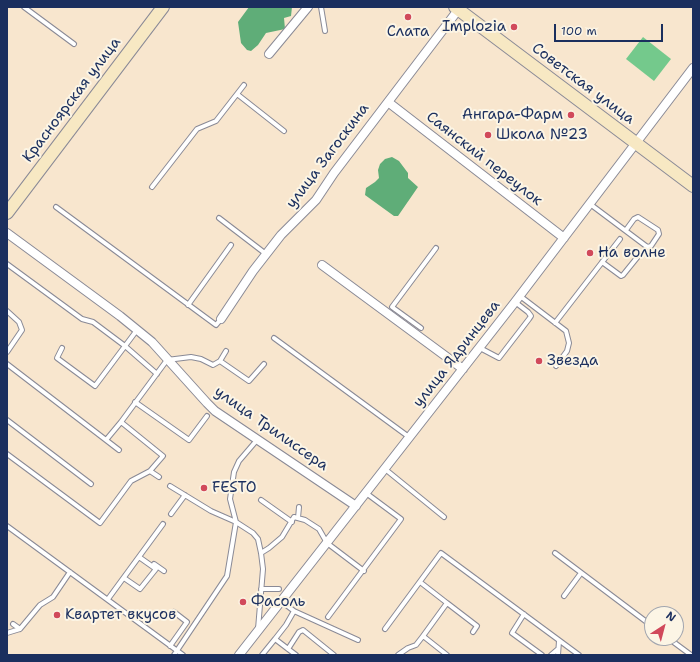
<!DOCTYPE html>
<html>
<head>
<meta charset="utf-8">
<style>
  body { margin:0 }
  #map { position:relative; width:700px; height:662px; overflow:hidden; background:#f8e6ce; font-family:"Shantell Sans",sans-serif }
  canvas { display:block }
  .frame { position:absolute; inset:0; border:8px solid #1b2f5e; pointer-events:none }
  .north { position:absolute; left:644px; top:606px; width:40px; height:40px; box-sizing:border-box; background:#fcf5e5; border:1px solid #a2a6af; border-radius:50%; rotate:36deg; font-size:11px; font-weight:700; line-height:16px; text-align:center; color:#1b2f5e }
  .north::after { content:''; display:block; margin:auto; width:14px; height:18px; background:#d1495b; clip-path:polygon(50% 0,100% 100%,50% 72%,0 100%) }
  .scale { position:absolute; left:554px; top:24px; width:109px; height:18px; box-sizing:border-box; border:2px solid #1b2f5e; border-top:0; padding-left:5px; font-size:12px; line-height:14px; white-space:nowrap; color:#1b2f5e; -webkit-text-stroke:3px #fcf5e5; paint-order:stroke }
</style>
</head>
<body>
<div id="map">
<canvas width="700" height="662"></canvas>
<div class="frame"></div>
<div class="north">N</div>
<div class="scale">100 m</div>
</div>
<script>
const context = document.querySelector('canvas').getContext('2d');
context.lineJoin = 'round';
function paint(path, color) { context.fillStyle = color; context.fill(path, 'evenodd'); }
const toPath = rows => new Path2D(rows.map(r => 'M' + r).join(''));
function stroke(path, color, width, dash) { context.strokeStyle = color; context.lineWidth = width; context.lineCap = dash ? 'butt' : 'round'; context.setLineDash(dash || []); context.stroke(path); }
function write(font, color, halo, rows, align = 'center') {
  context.font = font + ' "Shantell Sans",sans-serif'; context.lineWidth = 4; context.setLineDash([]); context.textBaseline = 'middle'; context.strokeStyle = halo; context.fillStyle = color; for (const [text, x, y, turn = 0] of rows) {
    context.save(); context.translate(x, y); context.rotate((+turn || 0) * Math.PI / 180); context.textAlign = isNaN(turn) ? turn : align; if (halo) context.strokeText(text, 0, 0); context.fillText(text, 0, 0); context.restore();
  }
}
paint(toPath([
  [643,37,671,59,654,81,626,59]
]), '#74c98c');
paint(toPath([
  [249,7,292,7,291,16,284,18,285,29,266,33,258,45,251,51,247,50,241,43,238,22],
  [392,157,399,161,408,173,408,178,418,187,398,216,394,216,365,195,366,188,375,182,379,178,378,170,380,164,385,159]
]), '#5fad78');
const lane = toPath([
  [24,7,74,44],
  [321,7,325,31],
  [237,94,284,131],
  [152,187,197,129,216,121,244,85],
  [590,204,646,246,648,247,651,246,659,234,658,230,638,217,634,219,626,230],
  [56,207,216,325,221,319],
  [219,218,266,254],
  [602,262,621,276,623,275,640,254],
  [7,264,82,319,93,322,125,346,157,374],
  [520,296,566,331,569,343,567,351,556,366],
  [188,305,231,245],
  [7,311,19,322,22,330,7,352],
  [555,323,620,239],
  [421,328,392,307,436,248],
  [274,338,409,437],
  [62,348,57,358,95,386,137,330],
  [480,348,499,358,529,319,531,316,528,312,515,302],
  [220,361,249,381,264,364],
  [7,364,106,440,121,422],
  [135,402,189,440,207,416],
  [7,420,91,484],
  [106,440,119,450],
  [7,454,100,523,131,481,150,471,163,456,121,422,167,360,191,357,201,359,213,365,220,361,226,351],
  [385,469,444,517],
  [150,471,159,477],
  [170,486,211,511,236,522,230,499,234,472,239,461,257,440],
  [261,500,292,522],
  [171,514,185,495],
  [298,518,299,507],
  [7,526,183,655],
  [261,553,269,548,282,537,294,517,305,520,319,529,327,543,364,571],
  [555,553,652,626],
  [154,564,164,571],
  [124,578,140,589,156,569,139,557],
  [420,582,447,603,423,636,447,655],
  [261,589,279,589],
  [564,596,581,573],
  [108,599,163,524],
  [447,603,477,626,473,632],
  [294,611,358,640],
  [524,614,512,633,542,655],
  [328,617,401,519,366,493],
  [13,624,20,629],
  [385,629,441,553,579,655],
  [7,633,20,629,40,605,53,597,70,572],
  [668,638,691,655],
  [275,639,286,625,294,611,281,601],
  [170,646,187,622,174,612],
  [288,649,299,632,303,630,334,655],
  [174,655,227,576,236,522,253,533,258,539,261,553,263,569,258,629],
  [262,655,275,639,296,655],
  [398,655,408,648,416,645,423,636],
  [551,655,558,649],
  [558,655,559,641]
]);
const street = toPath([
  [269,54,308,7],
  [388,102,564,238],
  [7,233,120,316,152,342,207,403,215,411,356,506],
  [322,265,463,369],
  [221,319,253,271,281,235,316,200,334,173,458,10],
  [239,655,515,302,693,68]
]);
const secondary = toPath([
  [455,7,693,186],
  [7,213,163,7]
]);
stroke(lane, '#8a8a96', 6);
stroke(street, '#8a8a96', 10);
stroke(secondary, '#8a8a96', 14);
stroke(lane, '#fff', 4);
stroke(street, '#fff', 8);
stroke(secondary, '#f7e8c3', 12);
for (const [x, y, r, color] of [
  [408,17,4,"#d1495b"],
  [514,27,4,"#d1495b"],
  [571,115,4,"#d1495b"],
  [488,135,4,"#d1495b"],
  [590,253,4,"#d1495b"],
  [539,361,4,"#d1495b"],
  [204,488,4,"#d1495b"],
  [243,602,4,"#d1495b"],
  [57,615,4,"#d1495b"]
]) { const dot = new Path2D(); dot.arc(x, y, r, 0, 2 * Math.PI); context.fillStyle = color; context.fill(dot); stroke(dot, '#fcf5e5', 1.5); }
write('15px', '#1b2f5e', '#fcf5e5', [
  ["Implozia",506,27,"right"],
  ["Слата",408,32,"center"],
  ["Ангара-Фарм",563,115,"right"],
  ["Школа №23",496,135],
  ["На волне",598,253],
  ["Звезда",547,361],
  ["FESTO",212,488],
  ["Фасоль",251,602],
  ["Квартет вкусов",65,615]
], 'left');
write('15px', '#1b2f5e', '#fcf5e5', [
  ["Советская улица",583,84,37],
  ["Красноярская улица",72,100,-53],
  ["улица Загоскина",328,156,-53],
  ["Саянский переулок",484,159,38],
  ["улица Ядринцева",457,354,-52],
  ["улица Трилиссера",271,429,35]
]);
</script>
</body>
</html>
